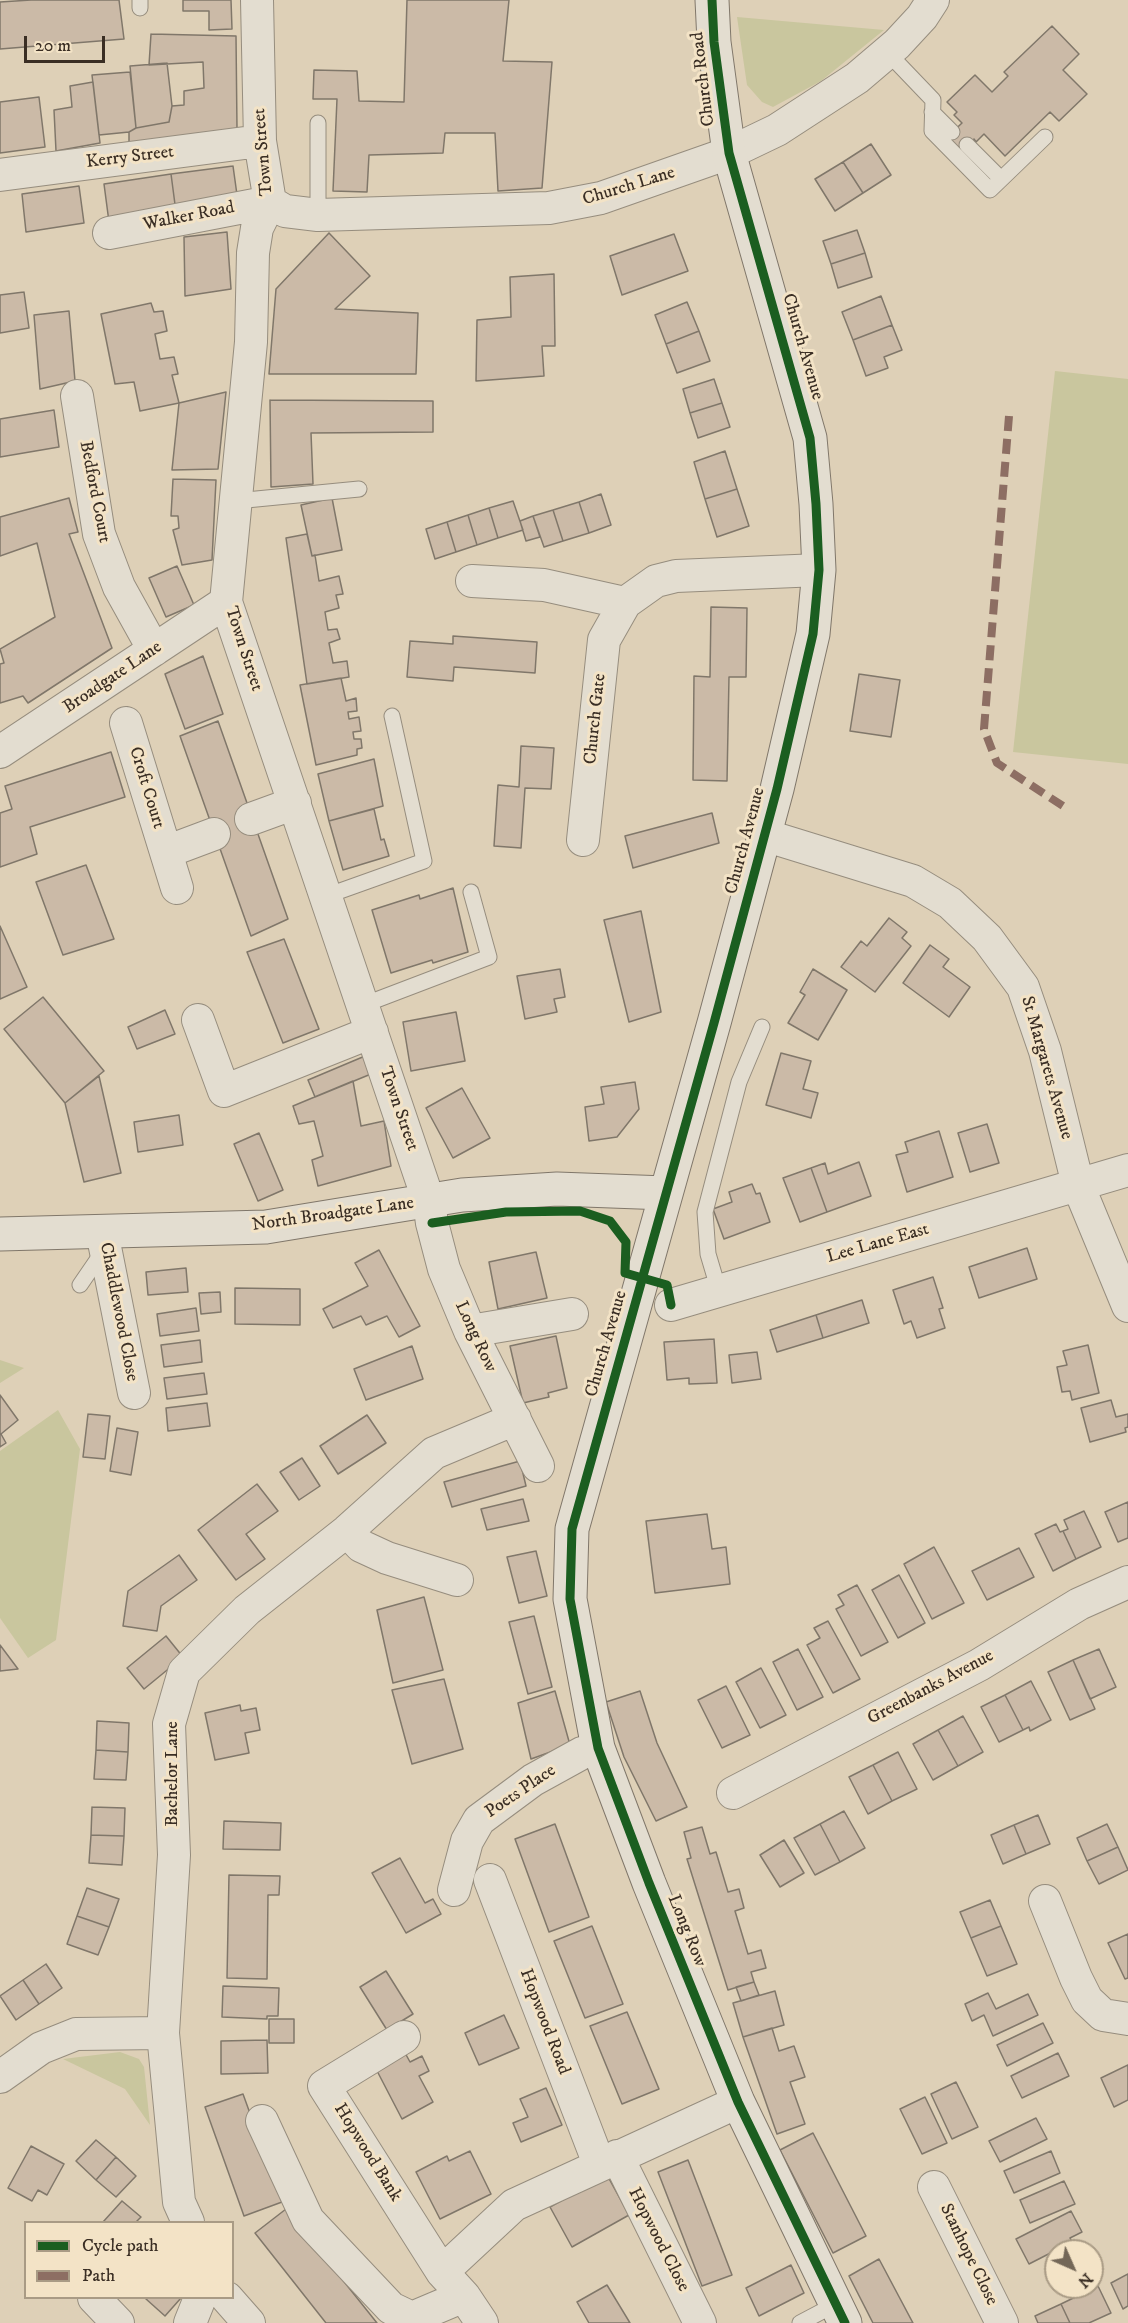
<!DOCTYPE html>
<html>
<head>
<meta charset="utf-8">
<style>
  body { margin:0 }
  #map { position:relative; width:1128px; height:2323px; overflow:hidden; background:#ded0b7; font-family:"IM FELL DW Pica",serif }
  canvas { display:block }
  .legend { position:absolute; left:24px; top:2221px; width:210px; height:78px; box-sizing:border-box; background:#f3e3c6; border:2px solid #a99b85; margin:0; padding:8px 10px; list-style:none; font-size:18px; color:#3a2e24 }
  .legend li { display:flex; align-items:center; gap:12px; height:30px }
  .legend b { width:30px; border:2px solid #a99b85 }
  .north { position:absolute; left:1044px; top:2239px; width:60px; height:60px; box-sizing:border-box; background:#f3e3c6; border:2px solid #a99b85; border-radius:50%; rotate:135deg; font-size:16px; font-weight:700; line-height:24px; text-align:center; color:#3a2e24 }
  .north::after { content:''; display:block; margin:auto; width:21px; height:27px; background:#736757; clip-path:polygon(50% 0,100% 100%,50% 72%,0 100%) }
  .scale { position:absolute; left:24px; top:36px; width:81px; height:27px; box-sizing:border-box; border:3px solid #3a2e24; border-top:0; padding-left:8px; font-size:18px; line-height:21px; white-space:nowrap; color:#3a2e24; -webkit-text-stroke:4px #f3e3c6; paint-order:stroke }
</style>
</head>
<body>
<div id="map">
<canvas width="1128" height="2323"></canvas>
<ul class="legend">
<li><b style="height:8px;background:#1b5e20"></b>Cycle path</li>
<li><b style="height:8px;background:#8d6e63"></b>Path</li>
</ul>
<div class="north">N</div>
<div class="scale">20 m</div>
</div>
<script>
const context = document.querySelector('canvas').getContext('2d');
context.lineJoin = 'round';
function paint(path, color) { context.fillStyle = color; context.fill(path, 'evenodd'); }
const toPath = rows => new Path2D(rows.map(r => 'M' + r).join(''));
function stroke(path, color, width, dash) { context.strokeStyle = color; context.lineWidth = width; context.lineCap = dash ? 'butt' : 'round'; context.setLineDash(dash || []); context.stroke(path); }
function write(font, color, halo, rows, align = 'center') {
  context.font = font + ' "IM FELL DW Pica",serif'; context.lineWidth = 6; context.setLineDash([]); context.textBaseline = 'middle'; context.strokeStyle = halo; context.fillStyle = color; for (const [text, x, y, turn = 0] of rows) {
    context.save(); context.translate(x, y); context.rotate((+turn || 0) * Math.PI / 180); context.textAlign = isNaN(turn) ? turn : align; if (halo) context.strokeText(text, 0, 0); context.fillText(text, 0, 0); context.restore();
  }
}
paint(toPath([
  [737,17,884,30,821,81,773,107,762,102,747,85],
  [1055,371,1128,379,1128,764,1013,752],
  [0,1360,24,1368,0,1383],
  [58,1410,80,1449,56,1640,28,1658,0,1618,0,1451],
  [120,2052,139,2059,144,2067,150,2125,125,2089,63,2059]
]), '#c9c69e');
const building = toPath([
  [31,0,119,0,124,39,0,49,0,2,31,0],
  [183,0,231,0,232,29,209,30,209,11,183,11,183,0],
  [407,0,509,0,503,61,552,62,542,188,498,191,495,133,445,133,443,153,369,155,367,192,333,191,337,99,313,99,314,70,357,71,359,101,404,102,407,0],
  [1052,26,1079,54,1063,70,1087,94,1059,121,1050,112,1005,156,984,134,976,142,974,139,960,152,946,138,962,123,954,115,957,112,947,102,975,75,992,92,1008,76,1004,72,1052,26],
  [151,34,236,36,237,129,129,147,129,132,136,128,169,122,172,106,184,105,184,91,204,88,203,62,149,65,151,34],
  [167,63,172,106,169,122,136,128,130,66,167,63],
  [130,72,136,128,129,132,99,135,92,75,130,72],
  [93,82,100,143,56,151,54,110,72,107,70,86,93,82],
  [39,97,45,147,0,153,0,102,39,97],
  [871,144,891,175,863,193,843,162,871,144],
  [843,162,863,193,835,211,815,179,843,162],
  [233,166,238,202,176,212,171,174,233,166],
  [171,174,176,212,109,222,104,184,171,174],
  [79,186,84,223,26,232,22,194,79,186],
  [857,230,865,253,831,264,823,241,857,230],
  [227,232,231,289,185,296,184,237,227,232],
  [329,233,370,276,335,309,418,313,416,374,269,374,276,289,329,233],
  [674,234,688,271,622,295,610,256,674,234],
  [865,253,872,277,838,288,831,264,865,253],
  [554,274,555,346,542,346,544,376,476,381,477,320,511,317,510,277,554,274],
  [24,292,29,328,0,333,0,295,24,292],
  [881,296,892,325,853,340,842,312,881,296],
  [687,302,699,331,666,344,655,315,687,302],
  [151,303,154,312,163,311,167,331,155,334,160,359,174,357,178,374,172,375,179,403,140,411,134,382,115,384,101,314,151,303],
  [69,311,75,381,40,389,34,315,69,311],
  [892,325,902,350,884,357,888,368,866,376,853,340,892,325],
  [699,331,710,361,677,373,666,344,699,331],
  [714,379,722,403,690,413,683,389,714,379],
  [226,392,218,469,172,470,179,403,226,392],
  [270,400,433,401,433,432,311,433,313,484,271,487,270,400],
  [722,403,730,427,698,438,690,413,722,403],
  [54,410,59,447,0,457,0,419,54,410],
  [725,451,737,489,705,499,694,462,725,451],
  [173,479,216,480,212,560,182,565,173,530,179,528,178,516,171,516,173,479],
  [737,489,749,526,717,537,705,499,737,489],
  [601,494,611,525,589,533,579,502,601,494],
  [69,498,78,532,69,534,112,648,28,703,23,696,0,703,0,664,4,663,0,649,55,617,37,543,0,556,0,517,69,498],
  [332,498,342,550,312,556,301,505,332,498],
  [513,501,523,530,498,538,489,508,513,501],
  [579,502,589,533,563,541,553,510,579,502],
  [489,508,498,538,477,545,468,515,489,508],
  [553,510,563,541,544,547,533,516,553,510],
  [468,515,477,545,456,552,447,522,468,515],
  [533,516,540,537,526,541,520,521,533,516],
  [447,522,456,552,435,559,426,529,447,522],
  [307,534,312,556,315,555,319,581,339,576,343,594,336,595,339,608,325,612,328,630,337,629,340,639,329,643,333,663,347,661,349,677,307,684,286,538,307,534],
  [177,566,194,605,166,617,149,578,177,566],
  [711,607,747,608,746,677,729,677,727,781,693,780,694,676,710,677,711,607],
  [453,636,537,642,535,673,454,667,453,681,407,677,410,641,453,644,453,636],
  [203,656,223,714,185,729,165,674,203,656],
  [859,674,900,680,891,737,850,731,859,674],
  [341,678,346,701,356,698,357,711,348,712,349,719,359,717,361,731,353,732,354,739,361,739,362,748,357,749,357,755,316,765,300,685,341,678],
  [218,721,288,919,251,936,180,736,218,721],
  [521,746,554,748,551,789,525,788,521,848,494,846,498,785,519,787,521,746],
  [111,752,125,797,30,827,37,854,0,867,0,813,12,809,5,786,111,752],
  [374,759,383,806,329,821,318,774,374,759],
  [374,809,381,840,384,839,389,856,343,870,329,821,374,809],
  [712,813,719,843,633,868,625,836,712,813],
  [86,865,114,939,63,955,36,882,86,865],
  [453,888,468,952,433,963,432,960,391,973,372,910,419,895,420,899,453,888],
  [641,911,661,1012,629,1022,604,920,641,911],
  [889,918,907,932,902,938,911,946,875,992,841,967,861,941,867,946,889,918],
  [0,926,27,987,0,999,0,926],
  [284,939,319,1029,283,1043,247,952,284,939],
  [930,945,949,959,943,967,970,987,949,1017,903,983,930,945],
  [560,969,565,997,554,999,557,1012,525,1019,517,976,560,969],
  [813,969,847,990,818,1040,788,1023,805,995,800,992,813,969],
  [43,997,104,1071,65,1103,4,1029,43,997],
  [165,1010,175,1034,137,1049,128,1027,165,1010],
  [456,1012,465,1061,411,1071,403,1022,456,1012],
  [781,1053,811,1061,803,1089,818,1093,811,1118,766,1105,781,1053],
  [365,1056,371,1074,315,1097,308,1080,365,1056],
  [99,1076,121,1173,84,1182,65,1103,99,1076],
  [353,1081,361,1126,384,1121,391,1166,318,1186,312,1160,323,1156,314,1121,299,1124,293,1106,353,1081],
  [635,1082,639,1109,617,1137,589,1141,585,1107,604,1104,601,1087,635,1082],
  [462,1088,490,1138,453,1158,426,1108,462,1088],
  [179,1115,183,1145,138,1152,134,1122,179,1115],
  [987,1124,999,1163,970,1172,958,1133,987,1124],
  [939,1131,953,1177,907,1192,896,1155,908,1152,905,1142,939,1131],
  [259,1133,283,1190,258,1201,234,1144,259,1133],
  [859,1162,871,1196,827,1212,811,1168,825,1163,828,1174,859,1162],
  [811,1168,827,1212,800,1222,783,1178,811,1168],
  [752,1184,756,1194,760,1193,770,1222,724,1239,713,1209,732,1202,729,1192,752,1184],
  [1027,1248,1037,1279,979,1298,969,1267,1027,1248],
  [379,1250,420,1326,399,1337,387,1316,366,1325,361,1316,333,1328,323,1309,368,1286,355,1263,379,1250],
  [536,1252,547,1298,498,1309,489,1262,536,1252],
  [186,1268,188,1292,148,1295,146,1272,186,1268],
  [933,1277,943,1308,939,1309,945,1328,917,1338,911,1321,904,1324,893,1290,933,1277],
  [235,1288,300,1289,300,1325,235,1324,235,1288],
  [220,1292,221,1312,201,1314,199,1293,220,1292],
  [862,1300,869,1323,823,1338,816,1315,862,1300],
  [196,1308,199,1331,160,1336,157,1314,196,1308],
  [816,1315,823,1338,777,1352,770,1330,816,1315],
  [556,1336,567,1388,548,1393,549,1397,523,1403,510,1346,556,1336],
  [714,1339,717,1383,689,1384,689,1378,667,1380,664,1342,714,1339],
  [200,1340,202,1362,164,1367,161,1345,200,1340],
  [1088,1345,1099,1393,1072,1400,1070,1391,1062,1392,1057,1367,1067,1365,1063,1351,1088,1345],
  [412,1346,423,1379,366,1400,354,1369,412,1346],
  [757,1352,761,1379,732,1383,729,1355,757,1352],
  [204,1373,207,1394,167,1399,164,1378,204,1373],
  [0,1395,18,1420,1,1434,6,1443,0,1447,0,1395],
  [1111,1400,1116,1417,1128,1414,1128,1427,1125,1428,1126,1432,1090,1442,1081,1408,1111,1400],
  [207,1403,210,1426,168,1431,166,1408,207,1403],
  [88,1414,110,1416,105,1459,83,1457,88,1414],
  [367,1415,386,1443,338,1474,320,1446,367,1415],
  [117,1428,138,1432,131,1475,110,1471,117,1428],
  [302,1458,320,1486,299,1500,280,1472,302,1458],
  [520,1461,526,1486,452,1507,444,1482,520,1461],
  [257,1484,278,1511,246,1534,265,1559,236,1580,198,1530,257,1484],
  [523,1499,529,1521,487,1530,481,1509,523,1499],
  [1128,1502,1128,1538,1118,1542,1105,1512,1128,1502],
  [1084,1511,1101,1547,1076,1559,1063,1531,1068,1529,1064,1520,1084,1511],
  [707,1514,712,1549,726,1547,730,1584,655,1593,646,1521,707,1514],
  [1056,1524,1060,1532,1063,1531,1076,1559,1053,1571,1035,1534,1056,1524],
  [934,1547,964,1603,932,1619,904,1564,934,1547],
  [1019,1548,1034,1577,987,1600,972,1571,1019,1548],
  [536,1551,547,1596,519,1603,507,1557,536,1551],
  [179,1555,197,1580,161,1606,157,1631,123,1626,128,1591,179,1555],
  [899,1575,925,1623,898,1638,872,1590,899,1575],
  [857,1585,888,1642,861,1656,836,1609,844,1605,838,1595,857,1585],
  [424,1597,443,1670,393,1683,377,1610,424,1597],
  [534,1616,552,1687,528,1694,509,1622,534,1616],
  [828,1621,860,1679,833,1693,807,1645,820,1638,814,1628,828,1621],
  [166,1636,183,1657,144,1689,127,1668,166,1636],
  [0,1645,18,1669,0,1671,0,1645],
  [798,1649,823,1697,797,1710,773,1662,798,1649],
  [1099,1649,1116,1687,1090,1699,1073,1660,1099,1649],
  [1073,1660,1095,1709,1070,1720,1048,1672,1073,1660],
  [761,1668,786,1715,760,1728,736,1682,761,1668],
  [444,1679,463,1749,412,1764,392,1690,444,1679],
  [1031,1681,1051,1720,1030,1731,1029,1727,1023,1730,1005,1695,1031,1681],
  [726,1686,750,1735,722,1748,698,1700,726,1686],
  [555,1691,570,1745,531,1759,518,1703,555,1691],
  [640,1691,657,1743,687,1807,656,1821,624,1757,606,1702,640,1691],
  [1005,1695,1023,1730,999,1742,981,1707,1005,1695],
  [240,1705,241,1711,256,1708,260,1730,245,1733,249,1753,215,1760,205,1713,240,1705],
  [963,1716,983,1752,958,1766,938,1730,963,1716],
  [97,1721,129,1723,128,1752,96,1750,97,1721],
  [938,1730,958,1766,933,1780,913,1744,938,1730],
  [96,1750,128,1752,126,1780,94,1779,96,1750],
  [898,1752,917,1789,892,1801,873,1765,898,1752],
  [873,1765,892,1801,868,1814,849,1777,873,1765],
  [92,1807,125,1808,124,1836,91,1835,92,1807],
  [844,1811,865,1848,840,1862,820,1824,844,1811],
  [1038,1815,1050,1844,1026,1854,1014,1825,1038,1815],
  [224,1821,281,1823,280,1850,223,1849,224,1821],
  [555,1824,589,1917,549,1932,515,1839,555,1824],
  [820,1824,840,1862,815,1875,794,1838,820,1824],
  [1107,1824,1118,1847,1087,1861,1077,1838,1107,1824],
  [1014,1825,1026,1854,1003,1864,991,1835,1014,1825],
  [702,1827,710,1854,716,1852,728,1892,739,1889,744,1908,735,1911,748,1954,761,1950,766,1968,751,1972,754,1982,728,1990,687,1859,691,1858,684,1832,702,1827],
  [91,1835,124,1836,122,1865,89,1863,91,1835],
  [784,1840,804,1873,780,1887,760,1855,784,1840],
  [1118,1847,1128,1870,1099,1884,1087,1861,1118,1847],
  [400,1858,425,1903,433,1899,441,1914,406,1933,372,1873,400,1858],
  [229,1875,280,1876,279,1895,268,1895,267,1979,227,1978,229,1875],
  [87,1888,119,1899,109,1927,77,1916,87,1888],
  [990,1900,1001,1926,971,1938,960,1912,990,1900],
  [77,1916,109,1927,98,1955,67,1944,77,1916],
  [592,1926,623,2004,585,2018,554,1941,592,1926],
  [1001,1926,1017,1964,987,1976,971,1938,1001,1926],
  [1128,1934,1128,1978,1125,1979,1108,1943,1128,1934],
  [46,1964,62,1988,39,2004,23,1980,46,1964],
  [386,1971,413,2014,387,2030,360,1987,386,1971],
  [23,1980,39,2004,16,2020,0,1996,23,1980],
  [754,1982,759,1995,741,2001,736,1987,754,1982],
  [223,1986,279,1988,278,2016,267,2016,267,2019,222,2017,223,1986],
  [775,1991,784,2025,743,2037,733,2003,775,1991],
  [988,1993,996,2009,1028,1994,1038,2015,993,2036,984,2015,972,2021,965,2004,988,1993],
  [627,2012,659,2089,622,2104,590,2026,627,2012],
  [504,2015,519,2048,479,2065,465,2033,504,2015],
  [269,2019,294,2019,294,2043,269,2043,269,2019],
  [1043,2023,1053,2043,1007,2066,997,2045,1043,2023],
  [772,2028,779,2051,794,2046,805,2077,790,2082,805,2124,777,2134,743,2037,772,2028],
  [267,2040,268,2073,221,2074,221,2041,267,2040],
  [404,2051,410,2062,422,2056,429,2071,419,2076,433,2102,402,2119,375,2067,404,2051],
  [1058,2053,1069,2076,1022,2098,1011,2076,1058,2053],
  [1128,2065,1128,2100,1114,2107,1101,2078,1128,2065],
  [956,2082,978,2127,952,2139,931,2094,956,2082],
  [546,2088,562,2125,521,2142,513,2123,528,2117,520,2099,546,2088],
  [243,2094,282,2202,244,2216,205,2107,243,2094],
  [925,2097,947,2143,922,2154,900,2109,925,2097],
  [1036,2118,1047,2139,1000,2162,989,2141,1036,2118],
  [813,2133,866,2236,833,2253,780,2150,813,2133],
  [96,2140,116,2157,96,2180,76,2161,96,2140],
  [31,2146,64,2164,47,2195,38,2190,32,2201,8,2188,31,2146],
  [470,2151,491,2194,440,2219,416,2172,447,2156,449,2161,470,2151],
  [1051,2151,1060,2173,1014,2193,1004,2171,1051,2151],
  [116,2157,136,2176,116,2197,96,2180,116,2157],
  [688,2160,732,2275,702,2286,658,2172,688,2160],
  [607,2175,629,2215,572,2247,550,2207,607,2175],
  [1064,2181,1075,2204,1030,2223,1020,2200,1064,2181],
  [122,2201,141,2217,136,2222,103,2222,122,2201],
  [286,2209,377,2323,326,2323,255,2233,286,2209],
  [1071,2211,1082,2232,1070,2238,1072,2242,1029,2264,1016,2239,1071,2211],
  [879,2259,913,2323,873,2323,849,2276,879,2259],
  [791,2265,804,2293,759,2316,746,2288,791,2265],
  [1128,2274,1128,2306,1123,2309,1111,2283,1128,2274],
  [607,2285,630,2323,589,2323,577,2302,607,2285],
  [1098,2286,1111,2313,1089,2323,1070,2323,1061,2304,1098,2286],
  [148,2298,181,2298,165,2316,146,2299,148,2298],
  [1061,2304,1070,2323,1038,2323,1035,2316,1061,2304]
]);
paint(building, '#cbbaa7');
stroke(building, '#80776a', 1.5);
const lane = toPath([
  [140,0,140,8],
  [887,52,933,100,932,131,990,190,1045,137],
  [932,112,952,132],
  [967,145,1001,179],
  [318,215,318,123],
  [236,501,359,489],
  [326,896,424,861,392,716],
  [363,1005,489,957,471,892],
  [80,1285,104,1250],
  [719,1291,708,1254,705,1212,739,1082,762,1027],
  [800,2323,836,2304]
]);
const street = toPath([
  [257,0,260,141,270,202,257,228,253,253,251,342,226,602,429,1202,432,1223,444,1269,470,1331,538,1466],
  [0,175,260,141],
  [270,202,285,211,318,215,549,208,601,198,729,153,777,130,857,78,897,44,922,17,933,0],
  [109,233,270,202],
  [77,396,99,534,119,587,154,650],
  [472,581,544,585,625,603],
  [126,723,177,888],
  [0,752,226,602],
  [251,819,295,803],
  [764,835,913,881,950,903,987,938,1023,987,1045,1051,1078,1185,1128,1306],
  [583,840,604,640,625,603,656,581,676,576,819,570],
  [166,852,214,834],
  [198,1020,224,1091,372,1032],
  [102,1232,134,1393],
  [671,1305,1128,1170],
  [470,1331,572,1314],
  [347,1531,361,1546,387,1558,457,1580],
  [733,1793,979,1665,1079,1604,1128,1582],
  [490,1880,599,2164],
  [454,1890,467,1841,479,1820,533,1780,582,1753,598,1748],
  [1045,1901,1076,1978,1087,2000,1103,2015,1128,2019],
  [404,2037,324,2086,442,2272,464,2296,482,2323],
  [0,2077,41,2048,76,2034,163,2033],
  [262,2121,308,2220,391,2308,412,2318,464,2296],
  [617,2156,700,2323],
  [934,2187,1002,2323],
  [188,2222,179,2202,163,2033,174,1855,169,1724,184,1672,247,1610,347,1531,434,1453,515,1419],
  [442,2272,514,2205,738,2102],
  [94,2298,118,2323],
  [227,2298,249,2323],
  [190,2323,200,2298]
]);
const secondary = toPath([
  [712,0,714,42,729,153,810,438,816,504,819,570,813,634,777,789,714,1023,572,1529,570,1599,598,1748,649,1883,738,2102,845,2323],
  [0,1234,266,1227,462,1195,557,1189,666,1193]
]);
stroke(lane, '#968d7e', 17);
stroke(street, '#968d7e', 34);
stroke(secondary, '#80776a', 35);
stroke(lane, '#e3ddd0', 15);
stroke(street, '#e3ddd0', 32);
stroke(secondary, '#e3ddd0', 33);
stroke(toPath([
  [1009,416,984,729,997,763,1066,808]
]), '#8d6e63', 8, [15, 8]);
stroke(toPath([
  [712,0,714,42,729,153,810,438,816,504,819,570,813,634,777,789,714,1023,572,1529,570,1599,598,1748,649,1883,738,2102,845,2323],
  [432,1223,506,1212,580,1211,610,1221,626,1242,625,1273,667,1285,671,1305]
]), '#1b5e20', 9);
write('18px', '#3a2e24', '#f3e3c6', [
  ["Church Road",704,79,-97],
  ["Town Street",264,152,-95],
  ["Kerry Street",130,158,-7],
  ["Church Lane",629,187,-17],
  ["Walker Road",189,217,-11],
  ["Church Avenue",802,347,74],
  ["Bedford Court",94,492,79],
  ["Town Street",243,649,72],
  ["Broadgate Lane",113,678,-34],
  ["Church Gate",596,719,-84],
  ["Croft Court",146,788,73],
  ["Church Avenue",746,841,-75],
  ["St Margarets Avenue",1046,1068,74],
  ["Town Street",398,1109,71],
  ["North Broadgate Lane",333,1215,-8],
  ["Lee Lane East",878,1244,-16],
  ["Chaddlewood Close",118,1312,79],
  ["Long Row",475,1337,65],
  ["Church Avenue",607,1344,-74],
  ["Greenbanks Avenue",931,1688,-28],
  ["Bachelor Lane",173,1774,-90],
  ["Poets Place",521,1792,-34],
  ["Long Row",686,1931,68],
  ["Hopwood Road",544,2022,69],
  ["Hopwood Bank",367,2153,58],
  ["Hopwood Close",658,2240,63],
  ["Stanhope Close",968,2255,64]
]);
</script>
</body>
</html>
